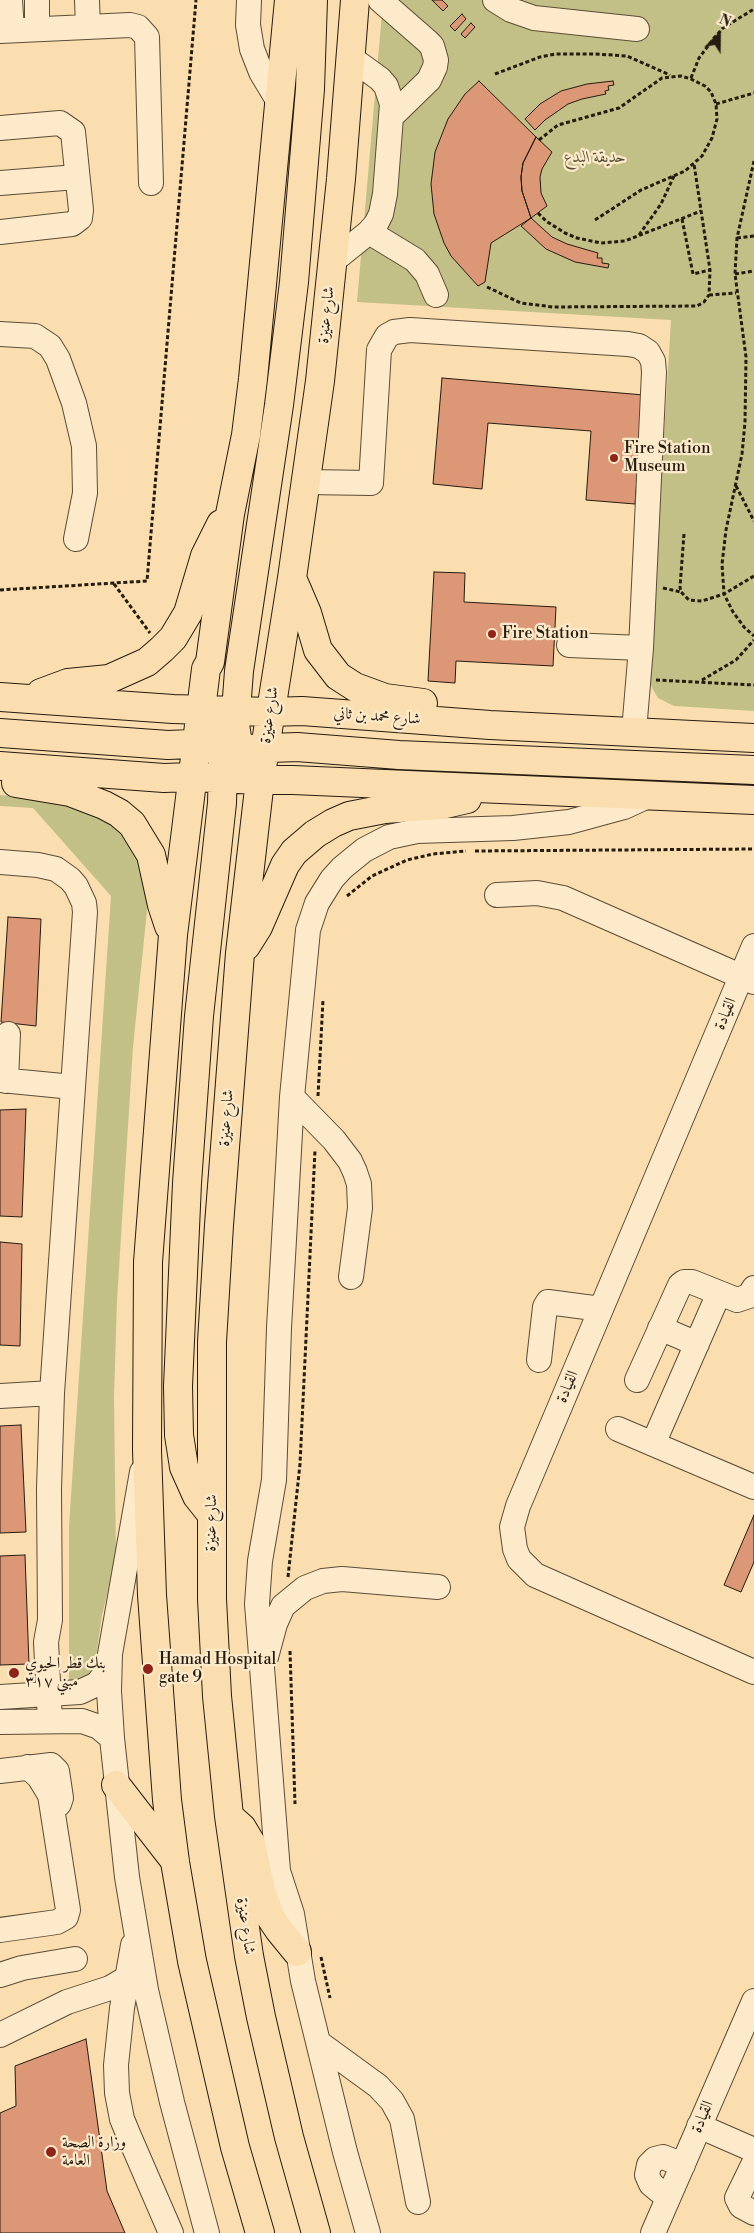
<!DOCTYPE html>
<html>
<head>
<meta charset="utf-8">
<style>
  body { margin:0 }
  #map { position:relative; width:754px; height:2233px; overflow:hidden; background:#fbdeaf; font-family:"Libre Bodoni",serif }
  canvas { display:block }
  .north { position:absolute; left:694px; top:10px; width:50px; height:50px; -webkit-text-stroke:4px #fceacb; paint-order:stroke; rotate:23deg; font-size:14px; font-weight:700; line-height:20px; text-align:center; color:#261b0f }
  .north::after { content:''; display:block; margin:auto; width:18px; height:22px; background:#261b0f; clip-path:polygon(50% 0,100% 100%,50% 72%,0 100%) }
</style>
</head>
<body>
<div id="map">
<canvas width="754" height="2233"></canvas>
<div class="north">N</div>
</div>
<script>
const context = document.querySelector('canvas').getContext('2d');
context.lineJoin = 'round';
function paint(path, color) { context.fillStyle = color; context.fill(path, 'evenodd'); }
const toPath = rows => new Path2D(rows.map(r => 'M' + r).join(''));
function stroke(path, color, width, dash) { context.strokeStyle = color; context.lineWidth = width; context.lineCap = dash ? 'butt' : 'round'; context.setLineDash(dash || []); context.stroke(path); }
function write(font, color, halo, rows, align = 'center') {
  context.font = font + ' "Libre Bodoni",Amiri,serif'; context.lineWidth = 4.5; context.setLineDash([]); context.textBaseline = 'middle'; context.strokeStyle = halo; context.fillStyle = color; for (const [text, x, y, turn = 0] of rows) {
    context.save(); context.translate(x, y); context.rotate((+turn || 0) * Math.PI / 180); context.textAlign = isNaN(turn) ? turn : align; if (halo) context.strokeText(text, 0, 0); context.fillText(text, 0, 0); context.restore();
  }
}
paint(toPath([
  [393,0,754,0,754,711,674,706,658,698,652,688,649,680,671,320,357,302,382,13],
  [0,795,50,799,108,817,134,842,149,891,133,1047,117,1300,114,1398,116,1558,102,1615,95,1665,91,1674,69,1687,69,1526,111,896,33,808,0,806]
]), '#c3c087');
const building = toPath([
  [432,0,442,0,448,6,443,11,432,0],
  [462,14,466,19,455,31,450,26,462,14],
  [471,23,475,27,465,38,461,34,471,23],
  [479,81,536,137,523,163,521,177,522,191,531,218,491,243,485,282,478,286,451,256,444,243,434,214,431,184,435,152,448,119,465,94,479,81],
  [613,81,614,85,608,86,609,90,605,91,606,94,582,99,568,104,545,120,535,130,525,119,540,104,561,91,587,84,613,81],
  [536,137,552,152,542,169,540,177,541,193,547,206,531,218,522,191,521,177,523,163,536,137],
  [531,218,552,237,567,244,598,253,597,258,602,258,602,263,609,264,608,268,575,262,546,249,521,226,531,218],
  [442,378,644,395,635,504,586,500,591,431,488,423,482,489,433,484,442,378],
  [434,572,465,573,464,602,556,607,553,666,456,661,455,683,428,681,434,572],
  [8,917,41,919,36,1026,1,1022,8,917],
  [26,1109,22,1217,0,1216,0,1110,26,1109],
  [0,1242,22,1244,20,1346,0,1345,0,1242],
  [21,1425,26,1532,0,1533,0,1426,21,1425],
  [754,1515,754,1562,741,1592,724,1585,754,1515],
  [25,1555,29,1664,0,1665,0,1556,25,1555],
  [86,2039,107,2191,125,2233,0,2233,0,2113,16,2106,15,2066,86,2039]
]);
paint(building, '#dc9776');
stroke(building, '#261b0f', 1);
const minor = toPath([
  [10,0,12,30],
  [87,0,88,27],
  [249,0,248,25,252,49,261,72,279,102],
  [380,0,427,41,432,46,436,60,435,67,429,80,391,117],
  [495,0,511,10,534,18,637,29],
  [37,29,37,0],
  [0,31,130,25,138,27,147,37,151,183],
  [0,128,60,123,73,132,81,210,80,218,72,224,0,232],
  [0,183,77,177],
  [369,232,415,260,427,274,436,295],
  [333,261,369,232,376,224,381,214,385,194,392,104,386,86,380,79,351,58],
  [0,334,35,336,50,346,58,359,74,403,84,446,85,493,76,539],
  [306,482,371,483,379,350,387,336,394,332,410,330,628,344,639,346,648,352,653,361,654,372,641,648,634,731],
  [569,645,641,648],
  [0,862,38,865,56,869,70,879,76,886,84,903,85,912,52,1393,49,1489,50,1620,46,1642,50,1721],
  [497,895,537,893,563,898,754,982],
  [754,946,518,1506,512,1527,515,1549,519,1559,535,1575,754,1672],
  [0,1080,73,1087],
  [6,1081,8,1034],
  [292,1097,334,1140,350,1161,355,1172,359,1184,360,1208,351,1277],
  [660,1328,697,1344],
  [539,1360,545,1307,548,1302,601,1309],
  [637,1380,680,1285,684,1282,692,1282,737,1300,749,1296,754,1288],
  [0,1396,52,1393],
  [618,1429,754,1487],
  [653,1444,719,1293],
  [142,1472,110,1654,109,1691,112,1738,127,1877,146,1990,172,2102,207,2233],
  [266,1657,275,1624,283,1606,305,1588,323,1581,342,1579,438,1587],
  [0,1697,80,1692,97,1684,109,1669],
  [0,1722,82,1721,99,1727,112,1738],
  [0,1771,51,1765,57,1771,61,1798,59,1804],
  [0,1930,57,1922,66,1917,68,1910,50,1795,39,1777,28,1767],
  [133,1945,122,2008,116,2065,117,2093,122,2119,129,2136,171,2233],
  [0,1975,22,1968,75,1959],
  [0,2035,67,2002,110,1988,127,1978],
  [319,2043,378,2086,392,2101,402,2119,418,2202],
  [699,2126,754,2150],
  [754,2163,737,2198,741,2206,754,2213],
  [668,2198,651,2184,647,2175,649,2165,655,2159,663,2157,683,2165],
  [368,2233,345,2152,303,1981,292,1914,278,1871,257,1604,260,1561,274,1480,279,1328,292,1097,308,930,317,903,332,879,342,868,364,850,389,837,417,831,513,828,569,822,624,807,650,795],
  [653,2233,754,2001]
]);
const major = toPath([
  [292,578,307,613,318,650,338,676,355,687,385,698,423,703],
  [41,693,68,683,109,679,147,662,162,649,173,638,188,613,205,556,221,524],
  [0,697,173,709,270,712,302,711,490,725,754,738],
  [201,708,215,723,221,741,223,766,222,803,199,1016,187,1183,178,1386,179,1435,184,1467,197,1496,212,1515],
  [0,733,168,745,213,743],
  [247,749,297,747,399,755,754,770],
  [240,757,235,724,239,671,279,405,294,282,310,89,313,0],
  [0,766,164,778,191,777,260,780,293,780,754,800],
  [16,783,70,792,104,805,119,813,132,824,151,855,162,905,169,926],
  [246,946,258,927,285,865,294,852,315,834,333,823,349,816,385,809,441,805,467,799],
  [116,1785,175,1861],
  [232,1819,242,1828,251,1843,261,1891,271,1918,279,1930,297,1952],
  [260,2233,235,2147,192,1961,175,1862,167,1800,152,1595,147,1450,148,1262,173,935,206,669,210,662,230,514,246,435,253,379,289,0],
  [316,2233,289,2137,261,2017,249,1956,229,1816,217,1696,212,1599,212,1342,219,1225,240,953,260,780,292,578,320,381,341,179,355,0]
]);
stroke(minor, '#5b4c37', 26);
stroke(major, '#261b0f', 30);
stroke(toPath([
  [495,74,540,57,555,54,595,54,627,56,670,75],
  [691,78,699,58,714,38,723,28,754,9],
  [716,104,754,93],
  [539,140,558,125,619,108,662,78,681,76,691,79,705,86,711,92,716,104,717,119,712,138,702,156,685,171,641,190,595,220],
  [754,161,737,238,735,274,746,357,745,422,742,454,726,530,722,564,724,594,733,612,744,627,754,636],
  [538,213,546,221,565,233,577,238,601,243,625,241,701,211],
  [682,219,693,274,710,270],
  [639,235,661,204,674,176],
  [737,238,754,236],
  [735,274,754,271],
  [487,287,521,303,553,307,697,306,704,302,709,295,710,270,694,164],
  [709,295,736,293],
  [736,486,754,521],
  [684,534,680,587,681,592,689,600,702,601,724,594,754,576],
  [114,584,150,633],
  [663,588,681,592],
  [0,590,147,581,196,0],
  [656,680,754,685],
  [702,680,736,660,754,640],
  [475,851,754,849],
  [347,896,372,876,407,860,433,854,466,851],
  [318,1096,323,1000],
  [288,1577,300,1464,315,1150],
  [290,1651,295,1804],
  [321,1957,330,1998]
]), '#261b0f', 3, [4, 2.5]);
stroke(minor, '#fceacb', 24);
stroke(major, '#fbdeaf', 28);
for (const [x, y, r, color] of [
  [614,458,5,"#8f2418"],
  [492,634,5,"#8f2418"],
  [148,1669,6,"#8f2418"],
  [14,1673,6,"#8f2418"],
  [51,2152,6,"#8f2418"]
]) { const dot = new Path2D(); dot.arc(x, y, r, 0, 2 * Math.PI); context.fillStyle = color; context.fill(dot); stroke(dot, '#fceacb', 2); }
write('italic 16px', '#554d33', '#fceacb', [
  ["حديقة البدع",595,158]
]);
write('16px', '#261b0f', '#fceacb', [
  ["شارع عنيزة",327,315,-84],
  ["شارع عنيزة",270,715,-82],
  ["شارع محمد بن ثاني",377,717,4],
  ["القيادة",726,1014,-67],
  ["شارع عنيزة",227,1118,-86],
  ["القيادة",568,1387,-67],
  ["شارع عنيزة",212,1523,-89],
  ["شارع عنيزة",245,1926,82],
  ["القيادة",703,2117,-67]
]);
write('16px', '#261b0f', '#fceacb', [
  ["Fire Station",624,449],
  ["Museum",624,467],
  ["Fire Station",502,634],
  ["Hamad Hospital",159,1660],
  ["gate 9",159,1678],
  ["بنك قطر الحيوي",25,1664],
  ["مبني ٣١٧",25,1682],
  ["وزارة الصحة",62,2143],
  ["العامة",62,2161]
], 'left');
</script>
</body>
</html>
